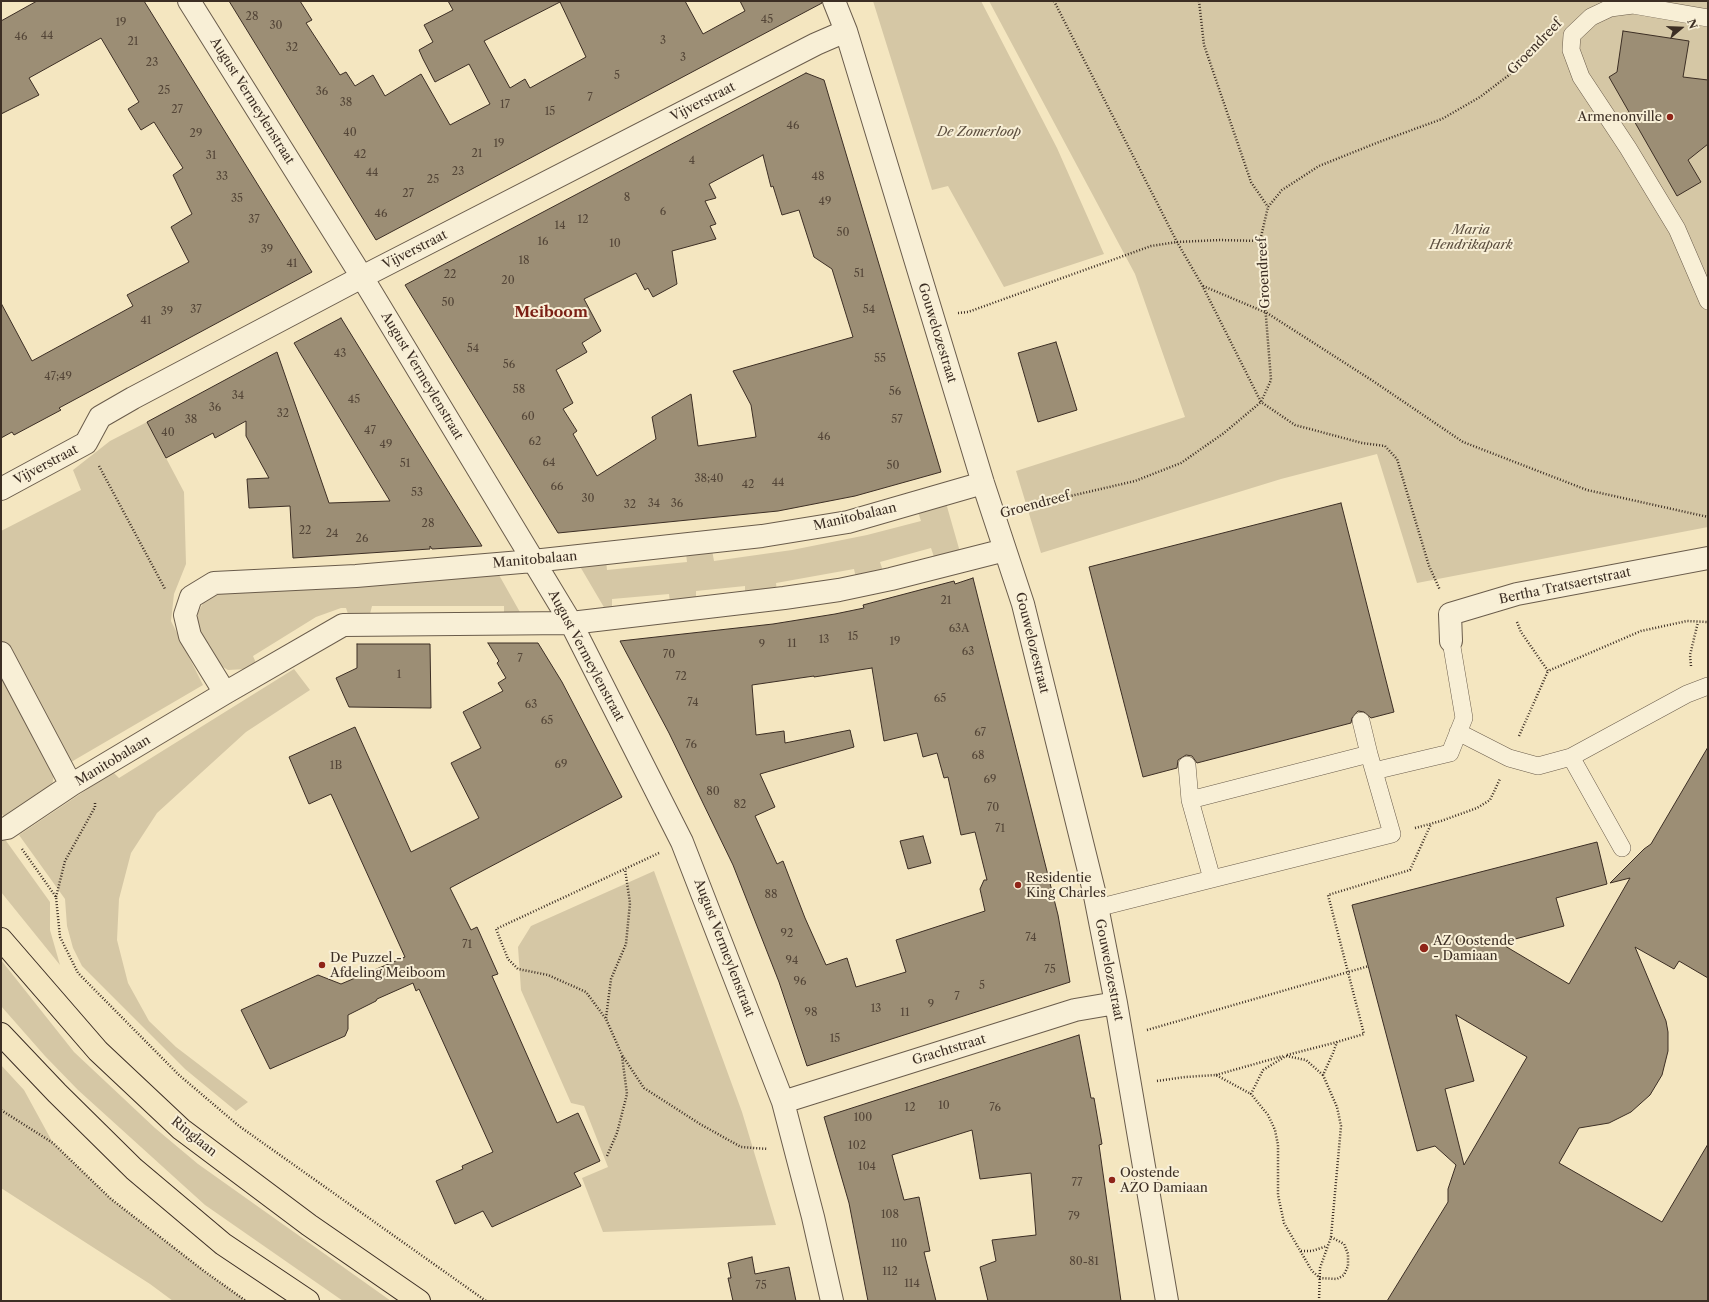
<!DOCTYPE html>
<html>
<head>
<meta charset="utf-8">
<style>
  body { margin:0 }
  #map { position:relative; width:1709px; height:1302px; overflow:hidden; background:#f4e6c0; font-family:"Libre Caslon Text",serif }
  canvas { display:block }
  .frame { position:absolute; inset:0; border:2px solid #3c2e24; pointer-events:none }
  .north { position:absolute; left:1661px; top:8px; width:40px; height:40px; -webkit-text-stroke:3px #f8efd6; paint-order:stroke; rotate:71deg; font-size:11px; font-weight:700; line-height:16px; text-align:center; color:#3c2e24 }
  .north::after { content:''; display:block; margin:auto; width:14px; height:18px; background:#3c2e24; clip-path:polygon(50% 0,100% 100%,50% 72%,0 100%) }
</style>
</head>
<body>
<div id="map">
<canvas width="1709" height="1302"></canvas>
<div class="frame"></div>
<div class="north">N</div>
</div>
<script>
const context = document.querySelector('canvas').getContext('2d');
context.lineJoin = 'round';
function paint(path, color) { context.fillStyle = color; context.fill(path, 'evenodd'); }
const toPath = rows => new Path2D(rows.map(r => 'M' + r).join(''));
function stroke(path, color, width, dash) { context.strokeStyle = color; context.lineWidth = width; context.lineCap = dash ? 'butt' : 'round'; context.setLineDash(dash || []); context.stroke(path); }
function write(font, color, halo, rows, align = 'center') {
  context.font = font + ' "Libre Caslon Text",serif'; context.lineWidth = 4; context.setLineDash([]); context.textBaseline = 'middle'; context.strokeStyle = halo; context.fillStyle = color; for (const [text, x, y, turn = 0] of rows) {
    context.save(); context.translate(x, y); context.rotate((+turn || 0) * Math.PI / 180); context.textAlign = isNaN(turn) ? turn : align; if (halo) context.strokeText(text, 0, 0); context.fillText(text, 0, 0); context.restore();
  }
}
paint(toPath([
  [873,1,981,1,1057,148,1104,254,1004,287,948,186,932,190],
  [989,1,1708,1,1708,527,1417,583,1377,454,1281,479,1041,553,1016,471,1185,417,1135,274],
  [147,422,184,492,186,564,174,594,171,621,203,685,54,772,53,781,50,789,6,819,1,813,1,531,81,490,73,470,110,441],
  [946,503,960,552,934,557,931,548,880,562,883,571,856,578,854,569,776,583,777,592,745,596,745,586,696,591,696,600,670,603,669,594,612,599,612,608,605,609,578,563,606,560,607,570,687,562,686,553,712,550,714,561,792,550,867,535,921,521,918,512],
  [499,575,521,614,504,613,504,606,372,606,370,614,348,614,346,608,341,608,316,617,253,656,256,663,246,669,228,670,213,661,197,623,198,613,203,603,214,593],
  [294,669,310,690,246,732,157,813,131,853,119,899,117,940,128,983,149,1021,176,1047,248,1102,236,1111,185,1069,82,966,73,948,67,926,65,899,19,835,113,772,119,778],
  [4,838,50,902,50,930,60,965,1,892,1,839],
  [654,871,742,1112,776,1225,603,1232,582,1178,608,1167,584,1106,571,1103,521,990,518,947,531,926],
  [1,960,74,1052,155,1128,198,1164,391,1301,343,1301,205,1205,78,1090,45,1056,1,1006],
  [1,1065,24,1090,53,1143,111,1199,204,1271,246,1301,173,1301,150,1284,1,1188]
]), '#d5c7a5');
const building = toPath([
  [37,1,144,1,312,272,59,408,61,410,14,435,12,432,1,438,1,303,32,361,133,306,127,295,189,262,171,227,192,214,173,175,183,168,154,122,141,130,128,109,139,102,101,38,29,78,39,95,1,114,1,21,37,1],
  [229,1,300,1,312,20,306,23,340,75,346,72,355,86,373,75,385,96,421,74,450,125,490,104,469,64,435,82,423,59,419,50,433,42,424,25,453,10,448,1,685,1,703,34,745,11,740,1,822,1,822,3,376,240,229,1],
  [560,2,586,57,530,88,525,79,510,88,484,41,560,2],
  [1623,31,1689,41,1683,77,1708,80,1708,144,1688,160,1701,182,1677,196,1609,77,1617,72,1623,31],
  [806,73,824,80,941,472,855,496,778,511,558,533,405,285,806,73],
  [763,155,771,187,773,186,782,215,799,210,814,257,832,269,853,337,733,371,751,405,756,437,698,446,691,394,652,417,656,439,597,476,573,434,577,431,563,409,573,403,556,370,587,352,582,343,601,331,584,299,636,273,645,290,648,288,653,297,677,284,672,251,716,239,710,226,716,224,705,201,716,198,709,184,763,155],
  [341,318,417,441,482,546,432,549,430,546,430,549,293,558,290,506,249,508,247,479,269,478,246,436,246,421,215,438,213,433,166,458,147,422,277,352,329,503,390,501,294,343,341,318],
  [1056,342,1077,410,1038,422,1018,353,1056,342],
  [1341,503,1394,712,1371,718,1364,712,1358,711,1352,718,1351,723,1197,763,1192,756,1186,755,1178,760,1177,768,1143,777,1089,567,1341,503],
  [973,578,1058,915,1070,982,807,1066,779,982,733,865,669,733,620,641,773,624,835,614,864,608,863,605,954,581,955,584,973,578],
  [872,668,884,741,917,733,923,757,937,753,944,778,948,777,961,835,975,832,987,880,984,880,980,889,985,911,896,940,906,972,856,987,847,958,826,965,805,918,783,861,777,864,755,816,775,807,760,774,854,747,850,730,785,743,784,731,756,735,752,685,814,676,814,677,872,668],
  [488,643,538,643,562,682,622,797,450,888,471,930,477,927,498,974,492,976,557,1123,578,1113,600,1161,574,1173,581,1186,492,1227,483,1211,455,1224,436,1181,463,1169,462,1166,493,1152,419,989,416,991,413,983,377,999,376,1001,348,1015,348,1029,345,1036,270,1069,241,1010,318,975,341,984,405,957,331,794,309,804,289,757,355,727,411,852,479,818,451,763,481,748,463,712,503,691,498,683,506,678,497,663,499,661,488,643],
  [357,644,430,644,431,708,349,707,336,678,357,668,357,644],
  [1708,747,1708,978,1679,961,1674,969,1635,947,1666,1021,1668,1032,1668,1051,1662,1075,1650,1095,1631,1112,1609,1123,1579,1128,1559,1163,1662,1222,1708,1144,1708,1301,1387,1301,1448,1202,1448,1189,1456,1165,1435,1146,1417,1151,1352,905,1597,842,1607,884,1556,898,1564,926,1500,943,1569,984,1630,878,1610,883,1644,849,1651,844,1708,747],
  [1456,1015,1527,1057,1464,1165,1445,1089,1474,1081,1456,1015],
  [923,836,931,863,908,869,900,841,923,836],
  [1079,1035,1091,1098,1094,1098,1102,1144,1099,1145,1121,1301,988,1301,980,1267,996,1261,992,1240,1036,1235,1031,1173,980,1179,972,1130,892,1155,904,1200,919,1197,930,1251,924,1252,936,1301,868,1301,849,1203,824,1117,1079,1035],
  [752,1257,755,1274,789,1267,796,1301,733,1301,728,1278,731,1278,728,1263,752,1257]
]);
paint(building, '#9c8e75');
stroke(building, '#3c2e24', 1);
const service = toPath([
  [1708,18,1633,5,1610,8,1591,17,1572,35,1571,50,1581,77,1628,148,1677,229,1708,301],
  [1361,721,1369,754],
  [1458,732,1509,758,1538,766,1571,757,1687,694,1708,686],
  [1571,757,1622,848],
  [1187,765,1190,800],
  [1374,771,1450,753,1464,718,1451,641],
  [1097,908,1212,879,1392,834,1369,754,1190,800,1212,879]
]);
const minor = toPath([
  [189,1,362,277,571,623,682,842,783,1102,813,1217,832,1301],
  [834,1,846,31,983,483,1023,604,1094,891,1116,1003,1167,1301],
  [1,489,86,443,100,417,133,398,362,277,816,44,846,31],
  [1451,641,1450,614,1517,594,1708,558],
  [1,653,71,785],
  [225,693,190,636,185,615,191,597,214,583,356,576,533,561,762,536,848,522,983,483],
  [1,829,7,828,71,785,225,693,343,625,571,623,784,598,839,590,891,579,1005,550],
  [783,1102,1075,1010,1116,1003]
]);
const primary = toPath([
  [1,939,98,1051,181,1129,309,1225,419,1301],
  [1,1034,57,1093,134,1169,223,1244,308,1301]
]);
stroke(service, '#6a5c4b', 18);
stroke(minor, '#6a5c4b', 24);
stroke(primary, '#3c2e24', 24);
stroke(toPath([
  [1054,1,1177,242,1202,285,1261,402,1295,425,1362,443,1385,446,1397,459,1429,566,1440,590],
  [1199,1,1204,45,1251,182,1268,207],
  [1203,286,1267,313,1373,381,1463,442,1587,490,1708,517],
  [958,313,968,312,1151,246,1177,242,1220,240,1260,241],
  [99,466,165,589],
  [1019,508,1135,481,1181,463,1224,433,1261,402,1271,380,1260,241,1268,207,1282,190,1319,166,1379,142,1442,119,1480,97,1517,69,1547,36],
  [1517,622,1521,632,1548,671,1641,631,1687,621,1708,622],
  [1691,666,1690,655,1698,622],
  [1519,736,1548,671],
  [1415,828,1441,821,1477,808,1490,800,1500,779],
  [22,849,56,897,60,937,78,973,179,1075,239,1126,486,1301],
  [659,853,496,929,508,959,518,969,548,975,586,992,606,1019,622,1055,644,1088,700,1124,741,1147,768,1149],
  [56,897,65,861,95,807,95,803],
  [606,1018,611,979,626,944,630,903,625,869],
  [1147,1030,1369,966],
  [1287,1055,1337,1042],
  [1216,1075,1283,1056],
  [1323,1075,1306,1060,1286,1056,1263,1070,1251,1094,1268,1115,1275,1130,1278,1145,1278,1195,1284,1223,1312,1271,1320,1278,1337,1279,1344,1275,1348,1266,1348,1254,1344,1244,1331,1237],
  [1157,1081,1185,1077,1216,1075,1251,1094],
  [1,1110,53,1143,111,1199,204,1271,246,1301],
  [607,1156,617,1133,627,1094,622,1056],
  [1301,1251,1312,1251,1327,1246],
  [1319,1301,1320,1268,1331,1237,1341,1126,1337,1107,1323,1075,1333,1053,1337,1042,1364,1034,1328,895,1410,870,1431,824]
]), '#3c2e24', 2.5, [1, 2]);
stroke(service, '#f8efd6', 17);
stroke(minor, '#f8efd6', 22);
stroke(primary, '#f4e6c0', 22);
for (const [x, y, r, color] of [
  [1670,117,4,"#8f2418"],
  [1018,885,4,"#8f2418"],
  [1424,948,5,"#8f2418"],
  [322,965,4,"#8f2418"],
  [1112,1180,4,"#8f2418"]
]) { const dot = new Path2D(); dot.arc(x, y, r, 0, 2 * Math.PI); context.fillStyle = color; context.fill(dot); stroke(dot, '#f8efd6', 1.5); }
write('11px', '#544638', null, [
  ["28",252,17],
  ["45",767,20],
  ["19",121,23],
  ["30",276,26],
  ["44",47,36],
  ["46",21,37],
  ["3",663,41],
  ["21",133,42],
  ["32",292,48],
  ["3",683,58],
  ["23",152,63],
  ["5",617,76],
  ["25",164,91],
  ["36",322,92],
  ["7",590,98],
  ["38",346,103],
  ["17",505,105],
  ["27",177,110],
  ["15",550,112],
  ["46",793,126],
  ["40",350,133],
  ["29",196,134],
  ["19",499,144],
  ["21",477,154],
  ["42",360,155],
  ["31",211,156],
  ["4",692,161],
  ["23",458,172],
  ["44",372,173],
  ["33",222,177],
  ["48",818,177],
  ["25",433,180],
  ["27",408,194],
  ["8",627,198],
  ["35",237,199],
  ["49",825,202],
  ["6",663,212],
  ["46",381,214],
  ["37",254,220],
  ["12",583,220],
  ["14",560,226],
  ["50",843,233],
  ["16",543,242],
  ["10",615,244],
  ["39",267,250],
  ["18",524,261],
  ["41",292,264],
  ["51",859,274],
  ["22",450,275],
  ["20",508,281],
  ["50",448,303],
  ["37",196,310],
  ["54",869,310],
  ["39",167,312],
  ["41",146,321],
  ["54",473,349],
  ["43",340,354],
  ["55",880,359],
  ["56",509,365],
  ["47;49",58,377],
  ["58",519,390],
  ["56",895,392],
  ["34",238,396],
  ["45",354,400],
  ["36",215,408],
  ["32",283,414],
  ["60",528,417],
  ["38",191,420],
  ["57",897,420],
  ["47",370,431],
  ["40",168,433],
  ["46",824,437],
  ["62",535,442],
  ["49",386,445],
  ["64",549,463],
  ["51",405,464],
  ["50",893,466],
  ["38;40",709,479],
  ["44",778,483],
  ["42",748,485],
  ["66",557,487],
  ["53",417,493],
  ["30",588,499],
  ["34",654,504],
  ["36",677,504],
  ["32",630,505],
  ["28",428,524],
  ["22",305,531],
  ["24",332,534],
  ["26",362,539],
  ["21",946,601],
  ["63A",959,629],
  ["15",853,637],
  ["13",824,640],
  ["19",895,642],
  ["11",792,644],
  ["9",762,645],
  ["63",968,652],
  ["70",669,655],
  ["7",520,659],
  ["1",399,675],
  ["72",681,677],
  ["65",940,699],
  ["74",693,703],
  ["63",531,705],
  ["65",547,721],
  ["67",980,733],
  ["76",691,745],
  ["68",978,756],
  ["69",561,765],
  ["1B",336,766],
  ["69",990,780],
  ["80",713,792],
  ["82",740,805],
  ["70",993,808],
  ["71",1000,829],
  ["88",771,895],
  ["92",787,934],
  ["74",1031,938],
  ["71",467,945],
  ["94",792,961],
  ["75",1050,970],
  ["96",800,982],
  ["5",982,986],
  ["7",957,997],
  ["9",931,1005],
  ["13",876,1009],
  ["98",811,1013],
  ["11",905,1013],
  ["15",835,1039],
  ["10",944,1106],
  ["12",910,1108],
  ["76",995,1108],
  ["100",863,1118],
  ["102",857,1146],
  ["104",867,1167],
  ["77",1077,1183],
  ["108",890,1215],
  ["79",1074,1217],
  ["110",899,1244],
  ["80-81",1084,1262],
  ["112",890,1272],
  ["114",912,1284],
  ["75",761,1286]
]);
write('13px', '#3c2e24', '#f8efd6', [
  ["Groendreef",1535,47,-46],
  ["August Vermeylenstraat",252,101,58],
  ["Vijverstraat",703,102,-27],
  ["Vijverstraat",415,250,-27],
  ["Groendreef",1264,273,-93],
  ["Gouwelozestraat",937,333,73],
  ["August Vermeylenstraat",422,376,59],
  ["Vijverstraat",46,465,-28],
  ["Groendreef",1035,505,-15],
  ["Manitobalaan",855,517,-13],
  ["Manitobalaan",535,560,-5],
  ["Bertha Tratsaertstraat",1565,586,-12],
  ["Gouwelozestraat",1032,643,76],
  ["August Vermeylenstraat",586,656,62],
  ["Manitobalaan",113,761,-31],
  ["August Vermeylenstraat",724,948,69],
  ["Gouwelozestraat",1109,970,79],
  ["Grachtstraat",949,1050,-17],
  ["Ringlaan",194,1137,39]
]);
write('13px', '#3c2e24', '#f8efd6', [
  ["Armenonville",1662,117,"right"],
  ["Residentie",1026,878],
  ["King Charles",1026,893],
  ["AZ Oostende",1433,941],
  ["- Damiaan",1433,956],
  ["De Puzzel -",330,958],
  ["Afdeling Meiboom",330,973],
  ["Oostende",1120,1173],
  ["AZO Damiaan",1120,1188]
], 'left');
write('italic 13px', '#5b4d3e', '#f8efd6', [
  ["De Zomerloop",979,132],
  ["Maria",1471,230],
  ["Hendrikapark",1471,245]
]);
write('bold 15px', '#7a1f14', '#f8efd6', [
  ["Meiboom",551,313]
]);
</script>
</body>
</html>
